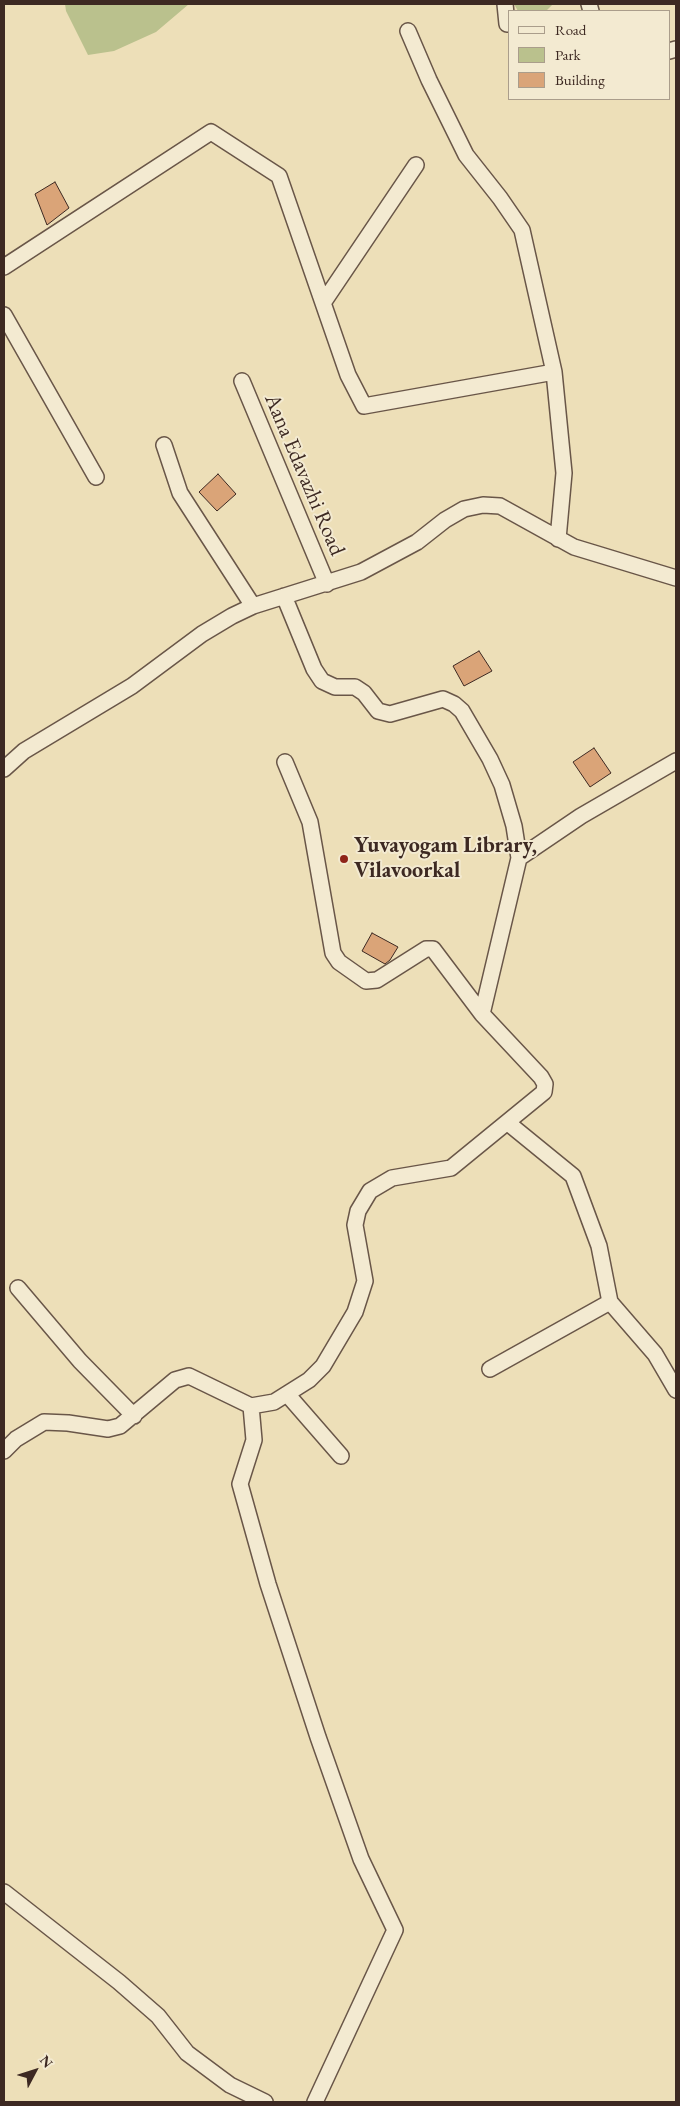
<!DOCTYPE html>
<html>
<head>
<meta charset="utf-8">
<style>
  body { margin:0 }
  #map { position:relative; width:680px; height:2106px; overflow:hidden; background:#eddfb8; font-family:"EB Garamond",serif }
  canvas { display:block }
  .frame { position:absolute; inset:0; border:5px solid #3d2922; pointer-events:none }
  .legend { position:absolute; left:508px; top:10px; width:162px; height:90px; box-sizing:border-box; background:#f3ead1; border:1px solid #aa9d8b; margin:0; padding:6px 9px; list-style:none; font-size:15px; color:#3d2922 }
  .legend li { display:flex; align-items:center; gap:10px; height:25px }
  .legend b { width:25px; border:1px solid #aa9d8b }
  .north { position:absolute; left:10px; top:2046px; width:50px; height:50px; -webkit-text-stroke:4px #f3ead1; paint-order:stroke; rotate:50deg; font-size:14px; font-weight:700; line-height:20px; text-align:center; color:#3d2922 }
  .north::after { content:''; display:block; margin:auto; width:18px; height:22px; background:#3d2922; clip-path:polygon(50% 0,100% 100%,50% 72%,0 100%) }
</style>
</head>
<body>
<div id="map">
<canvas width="680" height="2106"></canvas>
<div class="frame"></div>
<ul class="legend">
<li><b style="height:6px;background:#f3ead1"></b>Road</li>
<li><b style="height:14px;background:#bac18d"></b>Park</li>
<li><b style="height:14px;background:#daa478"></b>Building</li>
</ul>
<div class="north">N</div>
</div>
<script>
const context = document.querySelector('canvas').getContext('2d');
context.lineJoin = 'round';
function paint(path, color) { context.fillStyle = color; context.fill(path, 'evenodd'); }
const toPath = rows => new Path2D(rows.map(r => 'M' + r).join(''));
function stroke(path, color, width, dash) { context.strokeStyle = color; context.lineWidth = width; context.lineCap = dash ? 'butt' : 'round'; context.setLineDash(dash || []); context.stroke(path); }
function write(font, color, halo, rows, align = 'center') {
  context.font = font + ' "EB Garamond",serif'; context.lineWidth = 4; context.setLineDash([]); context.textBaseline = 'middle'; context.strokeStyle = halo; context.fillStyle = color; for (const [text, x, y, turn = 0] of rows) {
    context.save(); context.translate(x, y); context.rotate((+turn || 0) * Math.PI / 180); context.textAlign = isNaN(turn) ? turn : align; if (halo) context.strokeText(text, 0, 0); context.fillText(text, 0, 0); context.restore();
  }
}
paint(toPath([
  [65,4,189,4,156,32,114,51,88,55,66,11],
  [514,4,553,4,546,11,518,11]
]), '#bac18d');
const building = toPath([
  [55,182,69,208,47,225,35,194,55,182],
  [218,474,236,494,217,511,199,492,218,474],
  [479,651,492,671,464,686,453,666,479,651],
  [594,748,611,773,590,787,573,762,594,748],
  [372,933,398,947,390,960,385,964,362,951,372,933]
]);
paint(building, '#daa478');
stroke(building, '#3d2922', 1);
const minor = toPath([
  [505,4,507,24],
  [589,4,591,11],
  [408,31,429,80,466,155,500,198,522,230,554,372,564,473,558,539],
  [669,51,676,49],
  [4,267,211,132,279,176,348,375,364,406,554,372],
  [323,303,416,165],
  [4,315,96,477],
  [242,381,327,584],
  [164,445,180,493,253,606],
  [284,596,314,669,322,681,335,687,355,687,364,693,378,711,390,714,443,699,454,704,462,711,490,759,502,785,514,826,519,858,482,1014,433,949,426,949,377,980,366,981,339,962,333,953,310,822,285,762],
  [4,769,24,751,132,686,202,634,232,616,253,606,361,572,417,542,445,520,464,509,483,505,500,506,574,547,676,578],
  [519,858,581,816,676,761],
  [508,1123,573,1176,599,1246,610,1302,655,1354,676,1390],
  [18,1288,80,1361,134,1416],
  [490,1369,610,1302],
  [287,1394,341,1456],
  [251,1406,254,1440,240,1484,268,1584,318,1737,361,1859,395,1930,315,2102],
  [4,1451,16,1439,44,1422,68,1423,108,1429,120,1426,175,1380,189,1376,251,1406,274,1402,309,1380,323,1366,355,1312,365,1281,355,1225,358,1211,370,1191,392,1178,451,1168,544,1092,545,1084,541,1077,482,1014],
  [4,1892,119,1982,158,2016,187,2053,230,2085,265,2102]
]);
stroke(minor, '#695648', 18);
stroke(minor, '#f3ead1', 15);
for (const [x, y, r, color] of [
  [344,859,5,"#8f2418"]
]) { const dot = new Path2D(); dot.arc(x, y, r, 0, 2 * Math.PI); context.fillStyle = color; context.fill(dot); stroke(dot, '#f3ead1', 2); }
write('22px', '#3d2922', '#f3ead1', [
  ["Aana Edavazhi Road",304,475,67]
]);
write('bold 22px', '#3d2922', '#f3ead1', [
  ["Yuvayogam Library,",354,846],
  ["Vilavoorkal",354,871]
], 'left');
</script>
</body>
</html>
